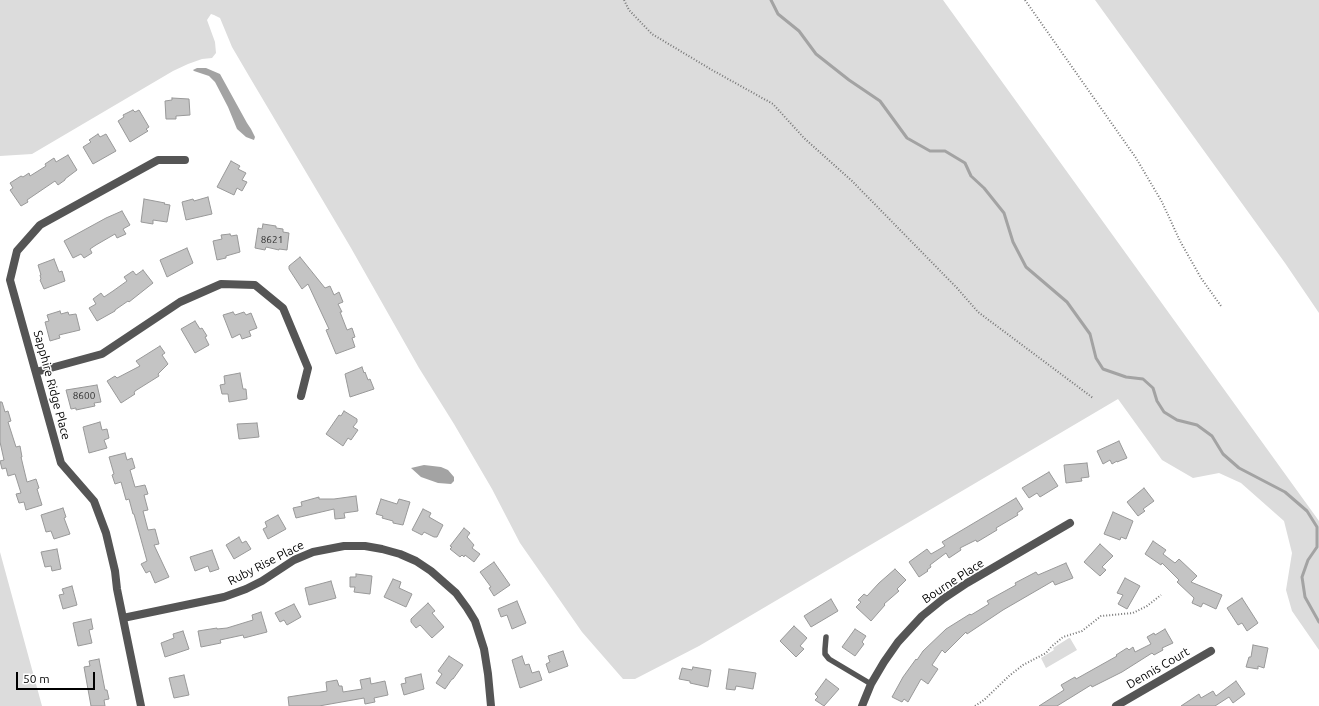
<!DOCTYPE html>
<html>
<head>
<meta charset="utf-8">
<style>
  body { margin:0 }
  #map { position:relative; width:1319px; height:706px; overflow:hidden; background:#fff; font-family:Ubuntu,sans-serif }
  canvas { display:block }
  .scale { position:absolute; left:16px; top:672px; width:79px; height:18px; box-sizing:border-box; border:2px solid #000; border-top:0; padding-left:5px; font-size:12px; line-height:14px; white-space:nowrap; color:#000; -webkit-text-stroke:3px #fff; paint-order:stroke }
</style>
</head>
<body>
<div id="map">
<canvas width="1319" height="706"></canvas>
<div class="scale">50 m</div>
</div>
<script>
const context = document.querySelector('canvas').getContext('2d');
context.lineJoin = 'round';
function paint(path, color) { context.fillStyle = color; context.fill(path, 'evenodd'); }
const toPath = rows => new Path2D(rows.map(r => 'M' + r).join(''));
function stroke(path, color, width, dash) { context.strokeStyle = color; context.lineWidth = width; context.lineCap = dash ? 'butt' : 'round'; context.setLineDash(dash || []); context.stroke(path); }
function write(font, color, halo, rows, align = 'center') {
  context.font = font + ' Ubuntu,sans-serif'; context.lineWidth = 3; context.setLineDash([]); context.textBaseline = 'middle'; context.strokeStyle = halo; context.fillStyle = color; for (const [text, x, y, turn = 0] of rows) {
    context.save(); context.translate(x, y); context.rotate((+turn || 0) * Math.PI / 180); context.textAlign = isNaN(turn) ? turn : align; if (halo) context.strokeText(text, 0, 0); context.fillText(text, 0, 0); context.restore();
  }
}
paint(toPath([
  [0,0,943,0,1319,521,1319,650,1292,611,1286,590,1292,553,1284,521,1241,483,1219,473,1193,478,1162,460,1118,399,699,646,635,679,623,679,582,632,520,543,492,489,454,424,419,368,351,248,249,76,232,47,220,18,214,15,211,14,207,20,215,42,216,53,212,58,202,59,188,64,173,71,32,154,0,156],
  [1095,0,1319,0,1319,313,1285,263],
  [0,552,42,706,0,706],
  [1069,638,1070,638,1077,650,1046,668,1041,658,1054,650,1053,648]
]), '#dcdcdc');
paint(toPath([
  [197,68,206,68,220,74,247,123,251,129,255,137,254,140,246,137,237,129,228,107,215,82,209,76,194,71,193,70],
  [424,465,441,467,448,470,454,477,454,481,451,484,438,483,421,477,411,468]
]), '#a3a3a3');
stroke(toPath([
  [771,0,778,14,799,31,816,54,849,80,880,101,907,138,930,151,945,151,965,163,971,176,984,188,1004,213,1013,242,1026,267,1067,302,1090,334,1096,358,1103,369,1126,377,1143,379,1153,388,1157,401,1164,412,1177,420,1197,425,1212,436,1223,454,1239,468,1285,492,1307,511,1317,527,1317,547,1308,560,1302,577,1305,597,1319,622]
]), '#a3a3a3', 3);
const building = toPath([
  [172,98,189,99,190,115,176,116,176,119,166,119,165,101,172,100,172,98],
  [133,110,135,112,139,110,149,127,146,129,148,131,130,142,118,121,124,117,123,115,133,110],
  [98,134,100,137,106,134,116,151,93,164,83,147,91,142,89,140,98,134],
  [68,155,77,170,65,179,65,180,58,185,55,181,27,200,28,202,21,206,10,190,13,188,10,183,21,176,23,177,29,173,30,176,46,166,45,164,54,158,56,162,68,155],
  [231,161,240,166,238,169,246,173,242,180,247,182,242,191,237,188,234,195,217,187,231,161],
  [208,197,212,214,186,220,182,202,193,199,194,201,208,197],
  [144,199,165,203,164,204,170,205,167,222,153,220,153,224,141,222,144,199],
  [122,211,130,225,123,229,126,234,117,238,115,234,96,245,90,249,92,253,84,258,81,254,73,258,64,241,106,218,122,211],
  [263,224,276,226,276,228,283,229,283,232,289,233,287,250,279,249,279,250,266,247,265,250,255,248,258,228,262,229,263,224],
  [230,234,231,236,237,235,240,252,226,256,226,258,217,260,213,241,222,239,221,235,230,234],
  [187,248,193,263,167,277,160,260,187,248],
  [300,257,325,288,330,286,334,295,339,292,343,302,338,304,342,312,340,312,347,330,352,328,355,337,352,338,355,347,336,354,326,330,329,329,308,284,302,289,289,269,289,266,300,257],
  [54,259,59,272,62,271,65,281,44,289,40,280,41,279,40,275,41,275,38,265,54,259],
  [143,270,153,283,129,302,128,301,115,310,115,311,97,321,89,308,96,304,93,299,101,293,104,297,113,291,127,281,124,277,133,271,136,275,143,270],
  [60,311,61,314,68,312,69,315,76,314,80,330,59,335,60,338,50,341,45,322,49,321,47,315,60,311],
  [233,312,235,315,244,312,246,315,251,313,257,328,249,331,251,336,242,339,240,334,232,338,223,315,233,312],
  [195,321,200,329,202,328,207,336,205,337,209,345,195,353,181,329,195,321],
  [160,346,165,353,162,355,168,364,158,374,159,376,135,391,134,393,135,394,121,403,107,381,115,376,117,378,140,366,136,361,160,346],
  [362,367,364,373,365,372,368,380,370,379,374,389,350,397,345,374,362,367],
  [240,373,243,389,246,389,247,399,229,402,228,394,222,394,220,385,225,384,224,376,240,373],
  [97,385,101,402,94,403,95,406,76,410,76,408,71,409,66,390,97,385],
  [0,402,2,402,5,412,8,411,11,421,8,422,16,447,20,446,22,457,21,457,27,482,36,479,39,488,37,489,42,505,26,510,24,502,19,503,16,494,21,493,15,474,8,476,6,468,2,469,0,461,4,460,0,442,0,402],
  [344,411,357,419,357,422,353,427,358,430,351,440,348,438,343,446,326,434,339,415,341,416,344,411],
  [100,422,102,430,107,429,109,438,104,440,107,448,89,453,83,427,100,422],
  [257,423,259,437,239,439,237,424,257,423],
  [1119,441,1127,458,1117,462,1117,461,1112,464,1110,460,1103,464,1097,451,1119,441],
  [125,453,127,460,132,458,135,468,130,470,135,487,145,485,148,494,144,495,148,510,143,511,148,530,155,529,159,544,154,545,169,577,155,583,150,571,146,573,141,564,147,561,134,514,133,514,129,499,126,500,121,482,115,484,112,475,114,474,109,457,125,453],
  [1087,463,1089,477,1081,478,1082,481,1066,483,1064,465,1087,463],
  [1049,472,1058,486,1040,497,1037,493,1029,498,1022,488,1049,472],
  [1144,488,1154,501,1143,509,1145,511,1138,516,1127,502,1144,488],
  [356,496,358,511,344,513,345,518,335,519,334,509,296,518,293,508,302,506,301,502,319,497,319,499,334,499,356,496],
  [1016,498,1023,509,1017,513,1018,515,996,528,997,530,977,542,976,540,960,548,961,550,949,558,946,553,930,565,931,567,927,570,928,571,919,577,909,562,927,549,931,554,945,546,942,542,1016,498],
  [381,499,397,504,399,499,410,502,403,525,393,523,393,521,382,518,383,516,376,514,381,499],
  [63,508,66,517,64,518,70,534,54,539,51,531,46,532,41,515,63,508],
  [423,509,431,513,429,517,443,525,437,537,434,537,424,532,422,535,412,530,423,509],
  [1113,512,1133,521,1126,539,1121,537,1120,540,1104,534,1113,512],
  [278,515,286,529,268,539,263,529,267,527,265,522,278,515],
  [464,528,470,533,467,537,474,545,472,548,480,554,474,562,465,555,464,557,462,555,460,557,450,549,452,547,450,546,464,528],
  [239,537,242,543,246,541,251,549,234,559,226,545,239,537],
  [1153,541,1166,550,1163,554,1175,563,1179,559,1197,576,1191,582,1222,595,1216,609,1203,603,1201,607,1192,603,1194,598,1177,582,1179,580,1162,563,1161,565,1145,554,1153,541],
  [1100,544,1113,556,1102,567,1106,570,1100,576,1084,562,1100,544],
  [57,549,61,569,52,571,51,566,45,567,41,552,57,549],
  [212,550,219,569,210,572,208,566,195,571,190,557,212,550],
  [494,562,510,585,494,596,489,588,491,587,480,572,494,562],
  [1066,563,1073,578,1055,585,1053,581,1003,610,967,634,966,632,945,653,942,650,932,665,938,669,928,684,921,679,908,702,904,699,902,702,892,697,903,677,916,659,917,660,923,651,946,629,970,614,971,615,989,604,987,601,1016,585,1015,583,1036,572,1038,575,1066,563],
  [895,569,906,580,897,589,899,591,884,604,885,605,871,621,856,607,861,602,858,600,864,594,867,596,879,583,895,569],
  [356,574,372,576,370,594,354,592,355,587,350,587,350,577,356,577,356,574],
  [1125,578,1140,586,1127,609,1118,604,1123,595,1117,593,1125,578],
  [393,579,401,582,399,588,412,594,406,607,384,597,393,579],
  [331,581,336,598,309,605,305,588,331,581],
  [72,586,77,605,63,609,59,595,64,594,62,589,72,586],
  [1242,598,1258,623,1247,631,1242,623,1238,625,1227,608,1242,598],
  [831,599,838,611,811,627,804,616,831,599],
  [517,601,526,623,512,629,507,615,501,617,498,609,517,601],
  [428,603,435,611,432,613,444,627,432,638,420,625,416,628,411,622,411,619,428,603],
  [294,604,301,617,287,625,284,620,280,622,275,613,294,604],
  [261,612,267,632,244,638,243,635,220,640,221,643,201,647,198,631,217,628,217,629,227,628,253,620,252,615,261,612],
  [91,619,93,629,89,630,92,643,78,646,73,623,91,619],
  [794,626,807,638,800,646,804,649,796,657,780,641,794,626],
  [855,629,866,636,862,642,864,644,855,656,842,647,855,629],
  [1165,629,1173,643,1162,648,1163,650,1154,655,1152,653,1122,672,1092,687,1091,685,1057,706,1039,706,1064,690,1061,685,1075,677,1076,679,1117,656,1116,655,1127,648,1129,650,1133,647,1135,652,1151,644,1147,637,1154,633,1155,635,1165,629],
  [183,631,189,649,165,657,161,643,174,638,173,634,183,631],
  [1253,645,1268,648,1264,668,1258,666,1258,669,1246,667,1249,657,1251,657,1253,645],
  [563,651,568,666,549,673,546,664,550,662,548,656,563,651],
  [449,656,463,665,453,679,452,679,445,689,436,683,442,674,438,671,449,656],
  [522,656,525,665,529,664,532,673,539,671,542,680,520,688,512,660,522,656],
  [99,659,105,690,107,690,109,699,104,700,105,706,91,706,84,667,90,666,89,661,99,659],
  [693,667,711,670,708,687,690,683,690,681,679,679,682,668,692,670,693,667],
  [729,669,756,673,753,689,736,686,735,690,726,689,729,669],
  [421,674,424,689,404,695,401,684,406,683,405,678,421,674],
  [184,675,189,695,174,698,169,678,184,675],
  [370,678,371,684,385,681,388,695,374,698,375,702,365,704,364,698,319,706,289,706,288,697,327,691,326,682,337,680,339,686,342,686,343,692,362,689,360,680,370,678],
  [826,679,839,689,824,706,815,700,818,697,815,694,826,679],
  [1236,681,1245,694,1233,703,1229,697,1215,706,1181,706,1199,694,1201,698,1213,691,1216,696,1236,681]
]);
paint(building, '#c4c4c4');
stroke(building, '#999', 1);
stroke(toPath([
  [624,0,629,10,652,34,712,70,773,104,804,138,852,181,957,288,978,312,1093,398],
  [1025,0,1136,158,1162,202,1180,241,1201,278,1221,306],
  [975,706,984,700,1009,676,1023,665,1046,653,1051,647,1063,637,1082,631,1101,616,1133,613,1147,606,1161,595]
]), '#777', 2, [1, 2]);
stroke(toPath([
  [826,637,825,649,825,654,829,659,871,684]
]), '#555', 5.5);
stroke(toPath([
  [36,372,102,354,180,302,221,284,255,285,283,308,308,368,301,396],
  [123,618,224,597,246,589,262,581,294,560,313,552,344,546,365,546,382,549,400,554,416,561,431,571,456,593,467,608,475,621,484,649,488,674,491,706],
  [141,706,117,589,115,571,106,533,94,501,61,463,10,280,17,251,40,225,158,160,185,160],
  [862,706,871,684,884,662,898,642,922,616,943,599,967,583,1070,523],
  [1116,706,1211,651]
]), '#555', 8);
write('10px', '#313131', null, [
  ["8621",272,240],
  ["8600",84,396]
]);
write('12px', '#000', '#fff', [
  ["Sapphire Ridge Place",52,385,75],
  ["Ruby Rise Place",266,563,-27],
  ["Bourne Place",953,581,-33],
  ["Dennis Court",1158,668,-30]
]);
</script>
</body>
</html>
